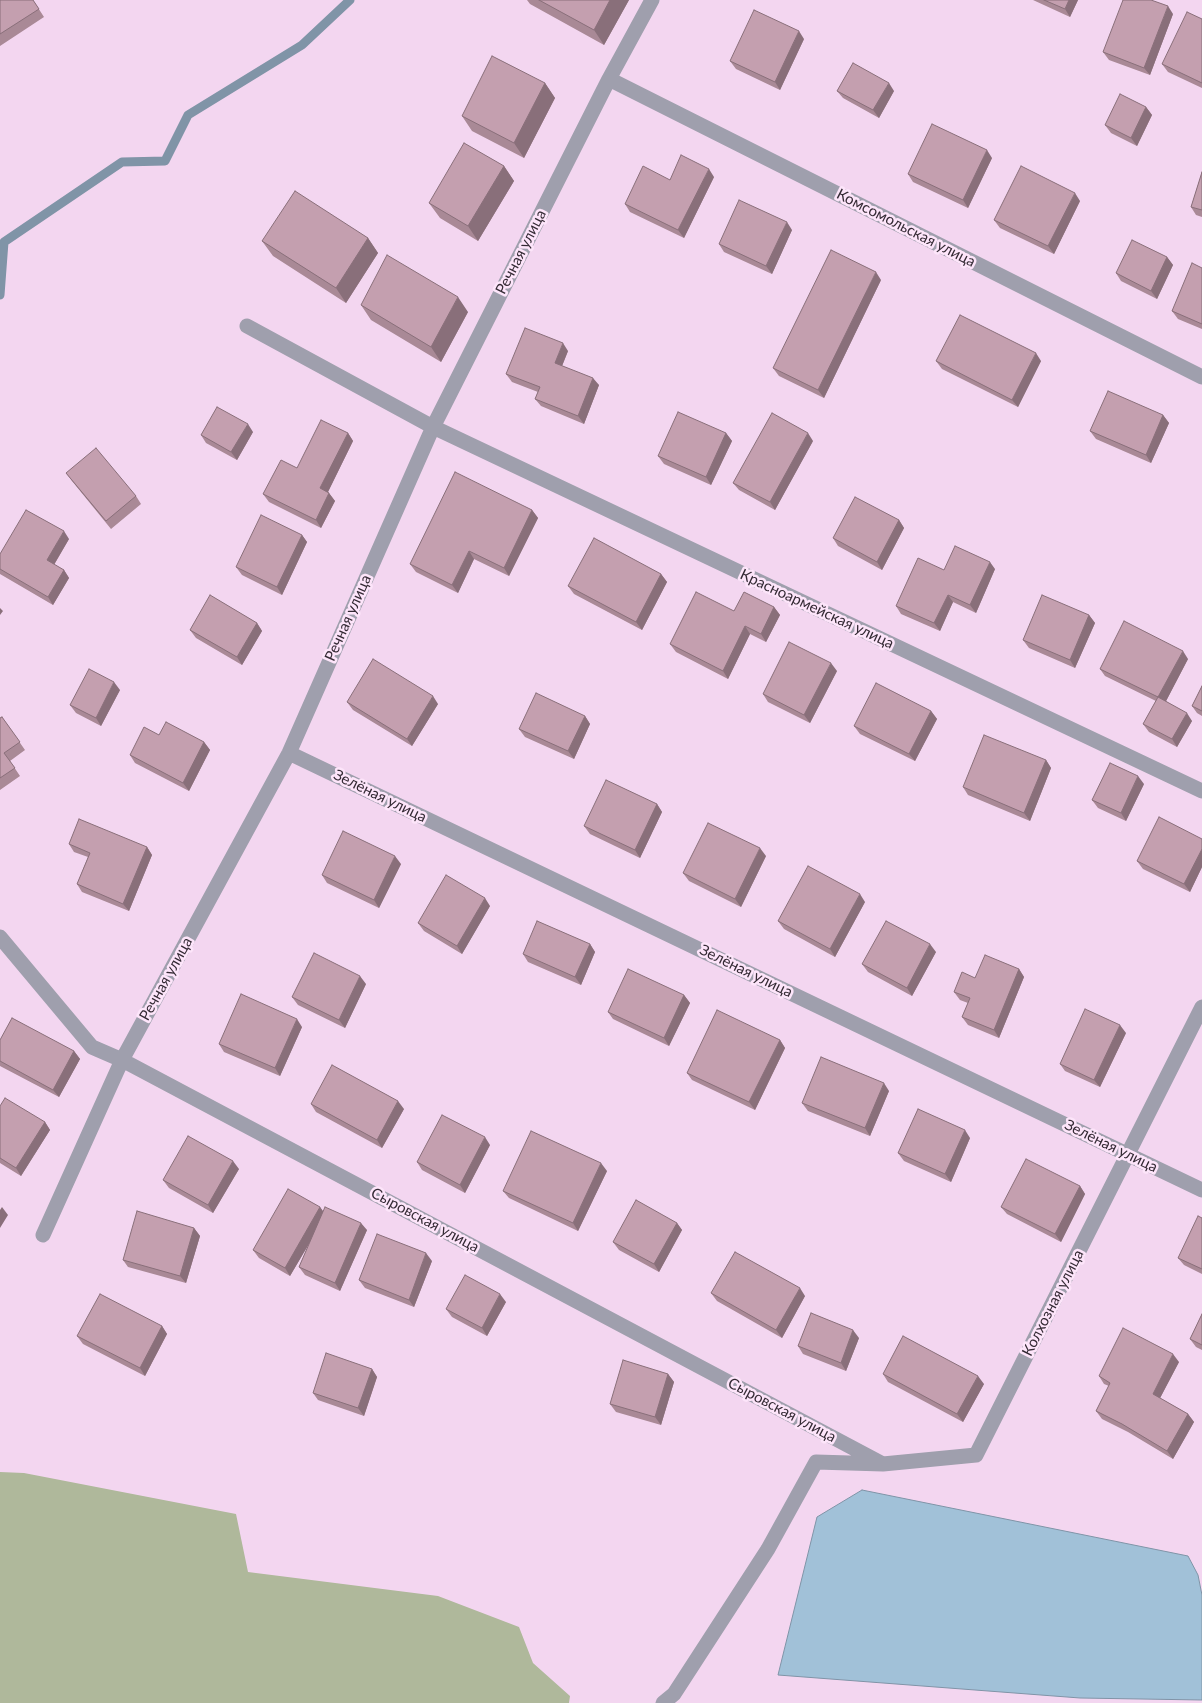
<!DOCTYPE html>
<html>
<head>
<meta charset="utf-8">
<style>
  body { margin:0 }
  canvas { display:block; background:#f3d6f0 }
</style>
</head>
<body>
<canvas width="1202" height="1703"></canvas>
<script>
const context = document.querySelector('canvas').getContext('2d');
context.lineJoin = 'round';
function paint(path, color) { context.fillStyle = color; context.fill(path, 'evenodd'); }
const toPath = rows => new Path2D(rows.map(r => 'M' + r).join(''));
function stroke(path, color, width, dash) { context.strokeStyle = color; context.lineWidth = width; context.lineCap = dash ? 'butt' : 'round'; context.setLineDash(dash || []); context.stroke(path); }
function write(font, color, halo, rows, align = 'center') {
  context.font = font + ' Lato,sans-serif'; context.lineWidth = 5; context.setLineDash([]); context.textBaseline = 'middle'; context.strokeStyle = halo; context.fillStyle = color; for (const [text, x, y, turn = 0] of rows) {
    context.save(); context.translate(x, y); context.rotate((+turn || 0) * Math.PI / 180); context.textAlign = isNaN(turn) ? turn : align; if (halo) context.strokeText(text, 0, 0); context.fillText(text, 0, 0); context.restore();
  }
}
paint(toPath([
  [0,1472,24,1473,236,1514,248,1572,438,1596,519,1627,533,1663,570,1696,569,1703,0,1703]
]), '#afb89b');
const water = toPath([
  [862,1490,1188,1556,1198,1575,1202,1595,1202,1700,1080,1698,778,1675,817,1517,862,1490]
]);
paint(water, '#a1c1d8');
stroke(water, '#8094a7', 1);
stroke(toPath([
  [0,295,4,242,122,162,165,161,188,115,302,45,350,0]
]), '#8094a7', 9);
stroke(toPath([
  [609,79,1202,377],
  [247,326,433,427,1202,791],
  [289,753,1202,1190],
  [0,937,92,1047,122,1060,883,1464],
  [43,1235,122,1060,289,753,433,427,609,79,652,0],
  [663,1703,674,1694,768,1549,816,1462,883,1464,976,1455,1202,1007]
]), '#9f9fad', 15);
paint(toPath([
  [0,0,33,0,44,17,0,46],
  [527,0,629,0,604,45,530,4],
  [1033,0,1078,0,1070,17],
  [1173,14,1150,75,1109,60,1103,52],
  [1202,19,1202,88,1168,72,1162,64],
  [804,39,780,90,736,69,730,61],
  [545,83,555,98,524,158,472,131,462,116],
  [837,91,894,91,879,118,843,98],
  [1146,107,1152,115,1137,146,1111,133,1105,125],
  [992,158,968,208,913,182,908,174],
  [504,166,514,181,478,241,440,218,429,203],
  [1202,172,1202,217,1196,215,1191,207],
  [714,177,684,238,630,212,625,204,670,180],
  [1080,201,1054,254,1000,228,994,220],
  [792,230,772,274,724,252,719,244],
  [368,238,378,253,346,303,273,256,262,241],
  [1167,257,1173,265,1157,299,1121,281,1116,273],
  [1202,268,1202,329,1178,319,1172,311],
  [881,280,824,398,779,376,773,368],
  [361,305,468,312,441,362,371,320],
  [568,351,562,366,599,385,584,424,541,406,535,399,538,392,512,382,506,374],
  [936,361,1041,361,1018,407,942,369],
  [1163,415,1169,423,1151,463,1096,439,1090,431],
  [253,432,237,460,206,443,201,435],
  [348,433,353,441,328,492,335,501,321,528,269,502,263,494,297,468],
  [726,433,732,441,711,485,664,464,658,456],
  [813,441,775,510,739,490,733,483],
  [66,473,136,496,141,504,111,529,72,481],
  [532,510,538,518,509,576,474,559,458,593,416,572,410,564],
  [899,520,904,528,882,570,838,546,833,538],
  [302,535,307,542,282,595,242,575,236,567],
  [69,539,54,565,64,570,69,578,53,605,0,574,0,554],
  [995,569,976,613,953,602,940,631,901,614,896,606,944,570],
  [661,574,667,582,642,630,574,594,568,586],
  [774,607,780,615,766,642,750,634,728,679,676,652,670,644,734,611],
  [1089,615,1095,623,1075,668,1029,648,1023,640],
  [257,623,262,631,242,665,196,638,190,630],
  [1188,659,1166,701,1192,721,1177,747,1149,732,1143,724,1156,701,1105,676,1100,669],
  [837,671,810,723,768,702,763,694],
  [1202,686,1202,716,1197,713,1192,706],
  [120,690,101,726,76,713,70,705],
  [347,702,438,704,412,746,353,710],
  [931,711,937,719,915,761,860,734,854,726],
  [585,716,590,724,574,759,525,737,519,729],
  [2,717,25,750,10,761,20,776,0,790,0,718],
  [204,742,210,750,189,791,135,763,130,755],
  [1046,760,1051,768,1030,821,968,795,963,787],
  [1144,784,1126,821,1098,808,1092,800],
  [657,804,662,812,640,858,590,834,584,826],
  [1202,839,1202,867,1190,892,1143,869,1137,861],
  [69,844,147,847,152,855,129,911,82,892,77,884,88,857,74,852],
  [766,856,741,907,689,881,683,873],
  [401,864,379,908,327,883,322,875],
  [865,902,835,957,784,929,778,921],
  [490,906,462,954,424,931,418,923],
  [590,944,595,952,581,985,528,962,523,954],
  [936,952,912,996,868,972,862,964],
  [1019,969,1024,977,999,1038,968,1025,962,1017,968,1003,960,1000,954,992,975,978],
  [366,984,345,1028,298,1005,292,997],
  [684,995,690,1003,669,1046,613,1019,608,1012],
  [302,1027,280,1076,224,1052,219,1044],
  [1126,1033,1100,1087,1065,1071,1060,1064],
  [0,1040,74,1051,80,1059,59,1097,0,1066],
  [780,1040,785,1048,755,1110,692,1080,687,1073],
  [889,1091,870,1136,808,1111,802,1103],
  [311,1104,404,1109,382,1148,316,1112],
  [0,1106,45,1122,50,1130,21,1176,0,1163],
  [970,1138,951,1182,904,1161,898,1153],
  [490,1145,465,1193,422,1170,417,1162],
  [239,1169,213,1213,169,1188,163,1180],
  [607,1171,578,1231,509,1198,503,1191],
  [1080,1186,1085,1194,1061,1242,1007,1214,1001,1207],
  [320,1207,323,1212,367,1230,340,1291,305,1275,299,1267,310,1242,290,1276,259,1258,253,1250],
  [1202,1218,1202,1274,1184,1265,1178,1258],
  [677,1223,682,1230,659,1272,619,1250,613,1242],
  [194,1228,200,1236,186,1283,128,1267,123,1260],
  [432,1261,414,1307,365,1288,359,1280],
  [711,1293,805,1296,782,1338,717,1301],
  [506,1302,487,1336,452,1317,446,1309],
  [1202,1314,1202,1350,1196,1347,1190,1339],
  [162,1326,167,1334,145,1376,83,1344,77,1336],
  [859,1338,846,1371,803,1354,798,1346],
  [1179,1362,1160,1398,1188,1414,1194,1422,1173,1459,1128,1432,1102,1419,1096,1411,1109,1386,1104,1384,1099,1376],
  [372,1369,377,1377,364,1416,318,1400,313,1393],
  [668,1374,674,1382,661,1425,616,1412,610,1404],
  [883,1374,984,1384,963,1422,888,1382]
]), '#a98996');
paint(toPath([
  [610,0,629,0,604,45,594,30],
  [1069,0,1078,0,1070,17,1065,9],
  [1168,6,1173,14,1150,75,1144,68],
  [799,31,804,39,780,90,775,82],
  [545,83,555,98,524,158,514,143],
  [889,83,894,91,879,118,873,110],
  [1146,107,1152,115,1137,146,1131,138],
  [987,150,992,158,968,208,963,200],
  [504,166,514,181,478,241,468,226],
  [709,169,714,177,684,238,678,230],
  [1075,193,1080,201,1054,254,1048,246],
  [787,222,792,230,772,274,766,266],
  [368,238,378,253,346,303,336,288],
  [1167,257,1173,265,1157,299,1151,291],
  [876,272,881,280,824,398,818,390],
  [458,297,468,312,441,362,431,347],
  [563,343,568,351,560,371,555,363],
  [1036,353,1041,361,1018,407,1012,400],
  [593,378,599,385,584,424,578,416],
  [1163,415,1169,423,1151,463,1146,455],
  [248,424,253,432,237,460,231,452],
  [348,433,353,441,326,496,320,488],
  [726,433,732,441,711,485,706,477],
  [808,433,813,441,775,510,770,502],
  [329,493,335,501,321,528,316,520],
  [532,510,538,518,509,576,504,568],
  [899,520,904,528,882,570,877,562],
  [64,531,69,539,52,568,47,560],
  [302,535,307,542,282,595,277,587],
  [469,551,474,559,458,593,452,585],
  [990,562,995,569,976,613,970,605],
  [64,570,69,578,53,605,48,597],
  [661,574,667,582,642,630,636,622],
  [948,595,953,602,940,631,934,623],
  [774,607,780,615,766,642,761,634],
  [0,608,3,611,0,615],
  [1089,615,1095,623,1075,668,1070,660],
  [257,623,262,631,242,665,237,657],
  [745,626,750,634,728,679,723,671],
  [1183,651,1188,659,1164,705,1158,697],
  [831,663,837,671,810,723,804,715],
  [114,682,120,690,101,726,96,718],
  [433,696,438,704,412,746,407,739],
  [931,711,937,719,915,761,909,754],
  [1187,713,1192,721,1177,747,1172,739],
  [585,716,590,724,574,759,568,751],
  [204,742,210,750,189,791,183,783],
  [1046,760,1051,768,1030,821,1024,813],
  [1138,776,1144,784,1126,821,1121,813],
  [657,804,662,812,640,858,635,850],
  [147,847,152,855,129,911,123,904],
  [760,848,766,856,741,907,735,899],
  [1202,849,1202,867,1190,892,1184,884],
  [395,856,401,864,379,908,374,900],
  [860,894,865,902,835,957,830,949],
  [485,898,490,906,462,954,457,946],
  [590,944,595,952,581,985,575,977],
  [930,944,936,952,912,996,907,988],
  [1019,969,1024,977,999,1038,994,1030],
  [360,976,366,984,345,1028,339,1020],
  [684,995,690,1003,669,1046,664,1038],
  [297,1019,302,1027,280,1076,275,1068],
  [1120,1025,1126,1033,1100,1087,1094,1080],
  [780,1040,785,1048,755,1110,749,1102],
  [74,1051,80,1059,59,1097,53,1090],
  [884,1083,889,1091,870,1136,865,1128],
  [398,1101,404,1109,382,1148,377,1140],
  [45,1122,50,1130,21,1176,16,1168],
  [965,1130,970,1138,951,1182,945,1174],
  [485,1137,490,1145,465,1193,460,1185],
  [233,1161,239,1169,213,1213,208,1205],
  [601,1163,607,1171,578,1231,573,1223],
  [1080,1186,1085,1194,1061,1242,1055,1234],
  [2,1207,8,1215,0,1228,0,1210],
  [320,1207,326,1215,290,1276,285,1268],
  [361,1223,367,1230,340,1291,335,1283],
  [677,1223,682,1230,659,1272,654,1264],
  [194,1228,200,1236,186,1283,180,1276],
  [426,1253,432,1261,414,1307,409,1300],
  [800,1288,805,1296,782,1338,776,1330],
  [500,1294,506,1302,487,1336,482,1328],
  [162,1326,167,1334,145,1376,140,1368],
  [853,1330,859,1338,846,1371,841,1363],
  [1173,1354,1179,1362,1158,1402,1153,1394],
  [372,1369,377,1377,364,1416,358,1408],
  [668,1374,674,1382,661,1425,655,1417],
  [978,1376,984,1384,963,1422,957,1414],
  [1188,1414,1194,1422,1173,1459,1167,1451]
]), '#896f7a');
const building = toPath([
  [0,0,33,0,39,9,0,34,0,0],
  [539,0,610,0,594,30,539,0],
  [1044,0,1069,0,1065,9,1044,0],
  [1123,0,1151,0,1168,6,1144,68,1103,52,1123,0],
  [754,10,799,31,775,82,730,61,754,10],
  [1187,12,1202,19,1202,83,1162,64,1187,12],
  [492,56,545,83,514,143,462,116,492,56],
  [853,63,889,83,873,110,837,91,853,63],
  [1120,94,1146,107,1131,138,1105,125,1120,94],
  [932,124,987,150,963,200,908,174,932,124],
  [464,143,504,166,468,226,429,203,464,143],
  [681,155,709,169,678,230,625,204,643,166,670,180,681,155],
  [1021,166,1075,193,1048,246,994,220,1021,166],
  [1202,172,1202,210,1191,207,1202,172],
  [295,191,368,238,336,288,262,241,295,191],
  [739,200,787,222,766,266,719,244,739,200],
  [1132,240,1167,257,1151,291,1116,273,1132,240],
  [831,250,876,272,818,390,773,368,831,250],
  [387,255,458,297,431,347,361,305,387,255],
  [1192,263,1202,268,1202,324,1172,311,1192,263],
  [960,315,1036,353,1012,400,936,361,960,315],
  [525,328,563,343,555,363,593,378,578,416,535,399,540,387,506,374,525,328],
  [1108,391,1163,415,1146,455,1090,431,1108,391],
  [217,407,248,424,231,452,201,435,217,407],
  [678,412,726,433,706,477,658,456,678,412],
  [772,413,808,433,770,502,733,483,772,413],
  [321,420,348,433,320,488,329,493,316,520,263,494,281,460,297,468,321,420],
  [96,448,136,496,106,521,66,473,96,448],
  [455,472,532,510,504,568,469,551,452,585,410,564,455,472],
  [855,497,899,520,877,562,833,538,855,497],
  [26,510,64,531,47,560,64,570,48,597,0,569,0,554,26,510],
  [261,515,302,535,277,587,236,567,261,515],
  [594,538,661,574,636,622,568,586,594,538],
  [955,546,990,562,970,605,948,595,934,623,896,606,918,558,944,570,955,546],
  [696,592,734,611,744,592,774,607,761,634,745,626,723,671,670,644,696,592],
  [210,595,257,623,237,657,190,630,210,595],
  [1042,595,1089,615,1070,660,1023,640,1042,595],
  [1124,621,1183,651,1158,697,1100,669,1124,621],
  [789,642,831,663,804,715,763,694,789,642],
  [373,659,433,696,407,739,347,702,373,659],
  [89,669,114,682,96,718,70,705,89,669],
  [876,683,931,711,909,754,854,726,876,683],
  [1202,686,1202,711,1192,706,1202,686],
  [536,693,585,716,568,751,519,729,536,693],
  [1158,697,1187,713,1172,739,1143,724,1158,697],
  [2,717,20,742,4,753,15,768,0,778,0,718,2,717],
  [166,722,204,742,183,783,130,755,144,727,159,735,166,722],
  [984,735,1046,760,1024,813,963,787,984,735],
  [1110,763,1138,776,1121,813,1092,800,1110,763],
  [606,780,657,804,635,850,584,826,606,780],
  [1159,817,1202,839,1202,849,1184,884,1137,861,1159,817],
  [79,819,147,847,123,904,77,884,90,853,69,844,79,819],
  [708,823,760,848,735,899,683,873,708,823],
  [343,831,395,856,374,900,322,875,343,831],
  [808,866,860,894,830,949,778,921,808,866],
  [446,875,485,898,457,946,418,923,446,875],
  [537,921,590,944,575,977,523,954,537,921],
  [886,921,930,944,907,988,862,964,886,921],
  [314,953,360,976,339,1020,292,997,314,953],
  [985,955,1019,969,994,1030,962,1017,970,998,954,992,962,972,975,978,985,955],
  [628,969,684,995,664,1038,608,1012,628,969],
  [241,994,297,1019,275,1068,219,1044,241,994],
  [1085,1009,1120,1025,1094,1080,1060,1064,1085,1009],
  [717,1010,780,1040,749,1102,687,1073,717,1010],
  [12,1018,74,1051,53,1090,0,1061,0,1040,12,1018],
  [821,1057,884,1083,865,1128,802,1103,821,1057],
  [332,1065,398,1101,377,1140,311,1104,332,1065],
  [5,1098,45,1122,16,1168,0,1158,0,1106,5,1098],
  [918,1109,965,1130,945,1174,898,1153,918,1109],
  [442,1115,485,1137,460,1185,417,1162,442,1115],
  [531,1131,601,1163,573,1223,503,1191,531,1131],
  [188,1136,233,1161,208,1205,163,1180,188,1136],
  [1026,1159,1080,1186,1055,1234,1001,1207,1026,1159],
  [288,1189,320,1207,285,1268,253,1250,288,1189],
  [636,1200,677,1223,654,1264,613,1242,636,1200],
  [325,1207,361,1223,335,1283,299,1267,325,1207],
  [137,1211,194,1228,180,1276,123,1260,137,1211],
  [1198,1216,1202,1218,1202,1269,1178,1258,1198,1216],
  [377,1234,426,1253,409,1300,359,1280,377,1234],
  [735,1252,800,1288,776,1330,711,1293,735,1252],
  [465,1275,500,1294,482,1328,446,1309,465,1275],
  [100,1294,162,1326,140,1368,77,1336,100,1294],
  [811,1313,853,1330,841,1363,798,1346,811,1313],
  [1202,1314,1202,1345,1190,1339,1202,1314],
  [1123,1328,1173,1354,1153,1394,1188,1414,1167,1451,1122,1424,1096,1411,1110,1383,1099,1376,1123,1328],
  [903,1336,978,1376,957,1414,883,1374,903,1336],
  [326,1353,372,1369,358,1408,313,1393,326,1353],
  [623,1360,668,1374,655,1417,610,1404,623,1360]
]);
paint(building, '#c49faf');
stroke(building, '#896f7a', 1);
write('15px', '#342a34', '#fde5fa', [
  ["Комсомольская улица",906,228,27],
  ["Речная улица",521,252,-63],
  ["Красноармейская улица",817,609,25],
  ["Речная улица",348,618,-66],
  ["Зелёная улица",380,796,26],
  ["Зелёная улица",746,971,26],
  ["Речная улица",166,979,-61],
  ["Зелёная улица",1111,1146,26],
  ["Сыровская улица",425,1220,28],
  ["Колхозная улица",1053,1303,-63],
  ["Сыровская улица",782,1410,28]
]);
</script>
</body>
</html>
